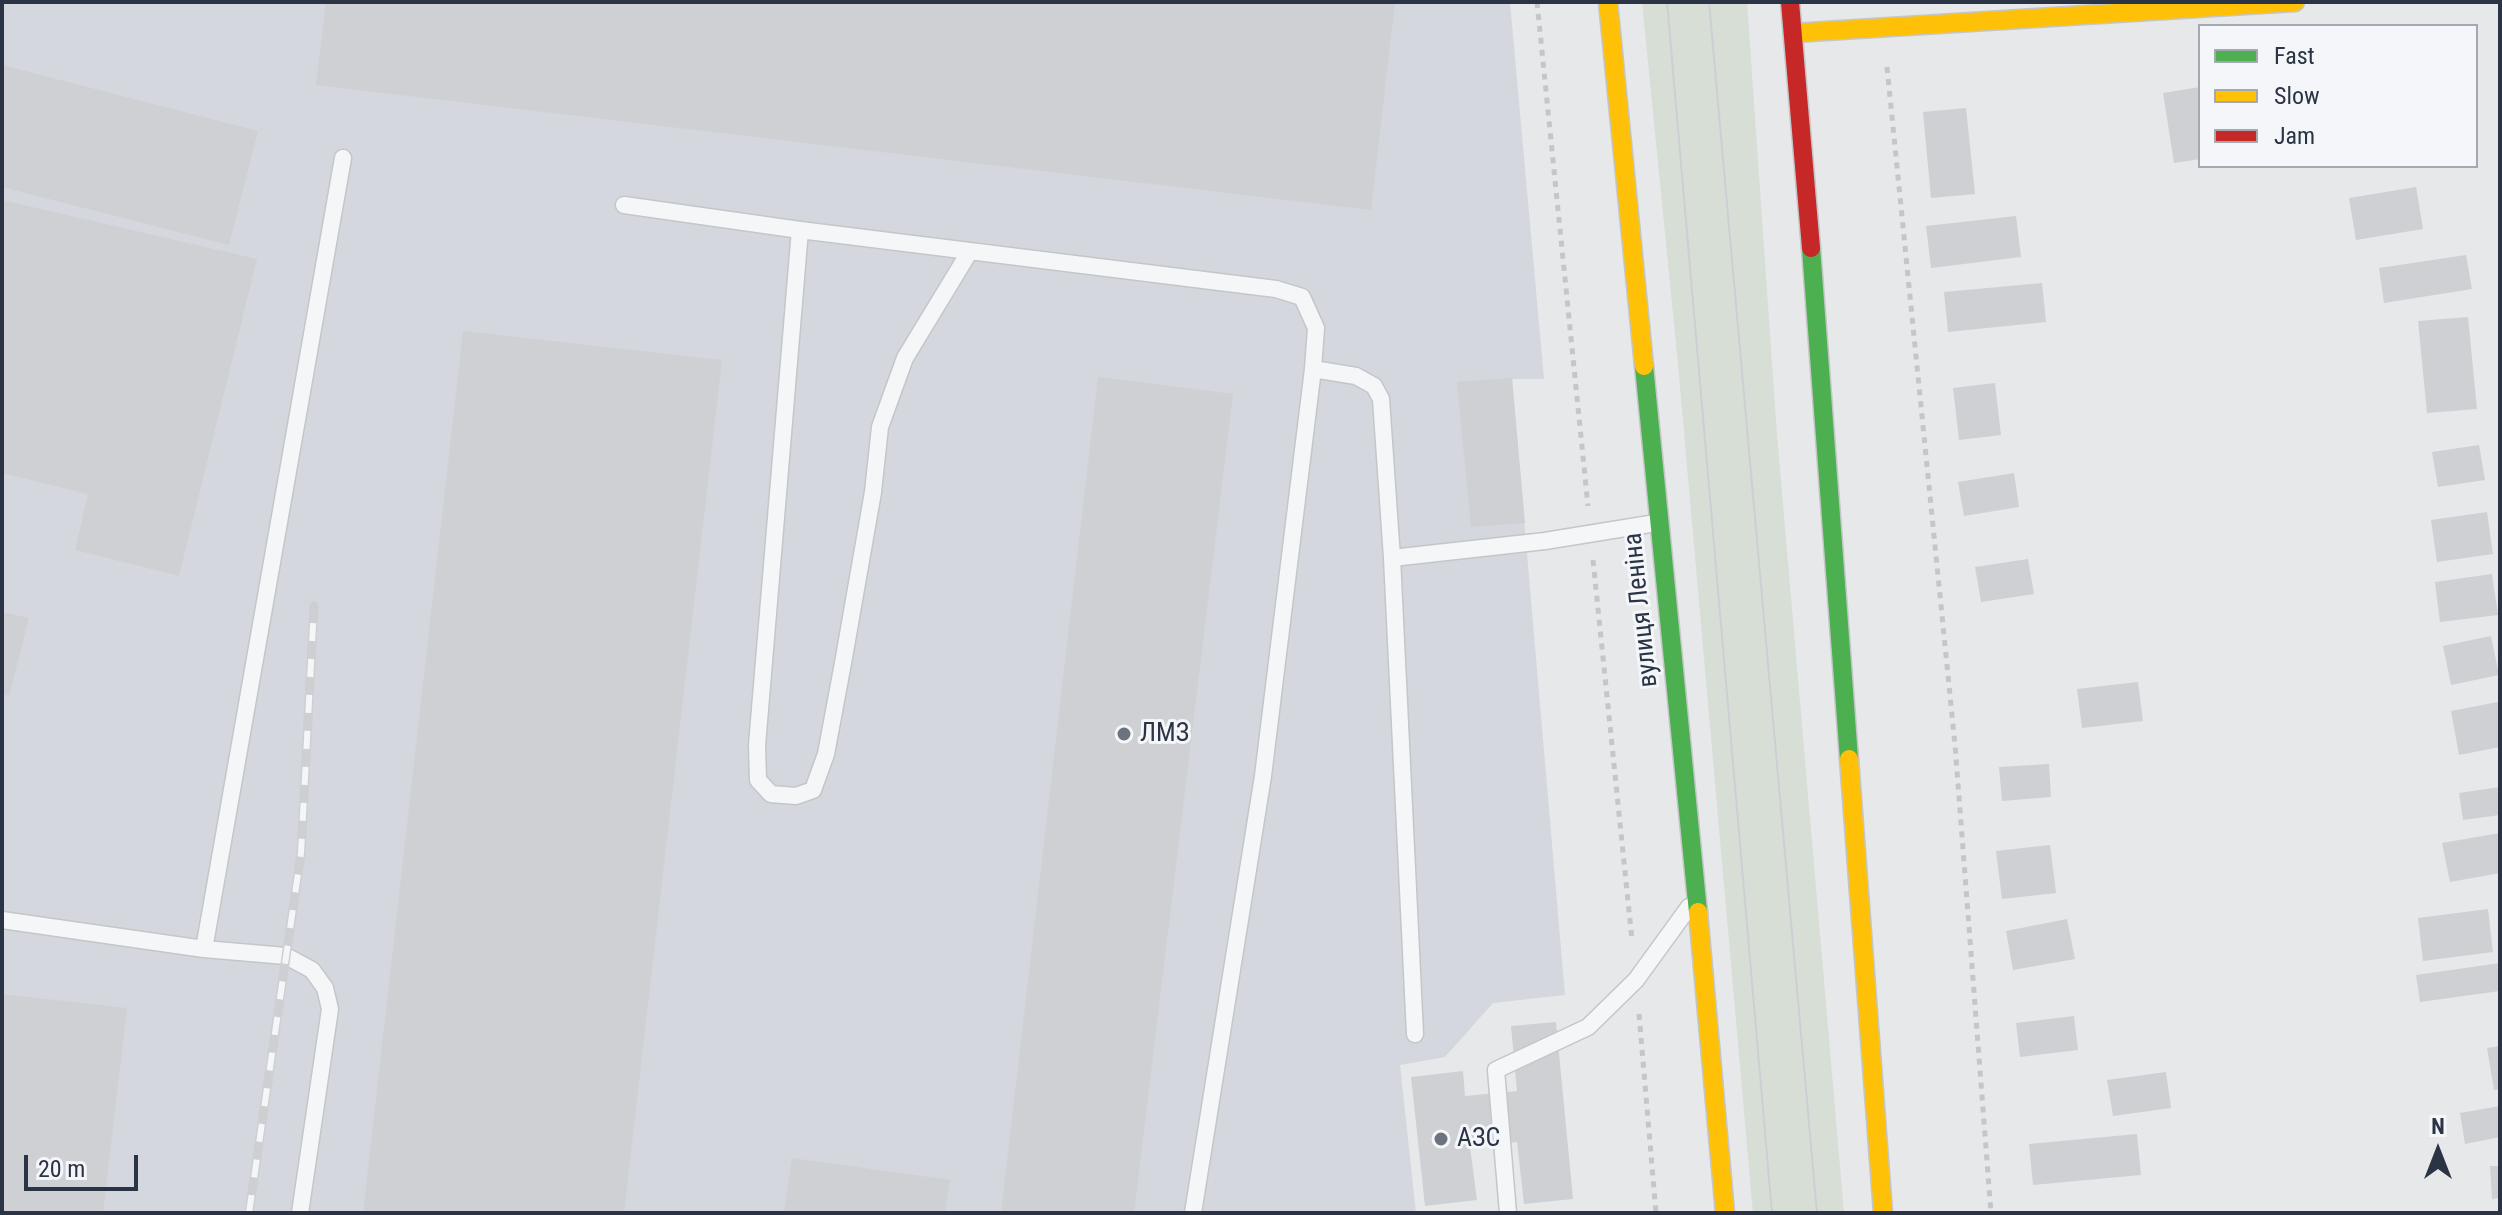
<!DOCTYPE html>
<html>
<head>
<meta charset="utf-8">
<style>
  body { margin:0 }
  #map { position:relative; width:2502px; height:1215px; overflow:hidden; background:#e6e8ea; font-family:"Roboto Condensed",sans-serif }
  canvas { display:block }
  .frame { position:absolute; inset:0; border:4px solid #2b3445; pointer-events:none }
  .legend { position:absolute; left:2198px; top:24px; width:280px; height:144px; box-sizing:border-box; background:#f4f6f9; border:2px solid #a4a8b1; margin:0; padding:10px 14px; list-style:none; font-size:24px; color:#2b3445 }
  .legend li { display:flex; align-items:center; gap:16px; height:40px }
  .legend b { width:40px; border:2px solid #a4a8b1 }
  .north { position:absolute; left:2398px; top:1111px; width:80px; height:80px; -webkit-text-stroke:6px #f4f6f9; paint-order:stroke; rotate:0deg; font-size:22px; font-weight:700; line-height:32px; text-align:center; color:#2b3445 }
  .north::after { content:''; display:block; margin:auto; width:28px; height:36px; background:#2b3445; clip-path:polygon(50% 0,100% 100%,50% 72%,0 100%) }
  .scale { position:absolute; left:24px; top:1155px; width:114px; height:36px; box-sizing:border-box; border:4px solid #2b3445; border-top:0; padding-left:10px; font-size:24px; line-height:28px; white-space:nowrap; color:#2b3445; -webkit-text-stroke:6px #f4f6f9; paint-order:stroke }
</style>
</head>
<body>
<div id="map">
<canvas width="2502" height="1215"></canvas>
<div class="frame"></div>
<ul class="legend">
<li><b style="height:10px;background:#4caf50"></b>Fast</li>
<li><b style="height:10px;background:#ffc107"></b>Slow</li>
<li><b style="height:10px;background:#c62828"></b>Jam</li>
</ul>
<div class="north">N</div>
<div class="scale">20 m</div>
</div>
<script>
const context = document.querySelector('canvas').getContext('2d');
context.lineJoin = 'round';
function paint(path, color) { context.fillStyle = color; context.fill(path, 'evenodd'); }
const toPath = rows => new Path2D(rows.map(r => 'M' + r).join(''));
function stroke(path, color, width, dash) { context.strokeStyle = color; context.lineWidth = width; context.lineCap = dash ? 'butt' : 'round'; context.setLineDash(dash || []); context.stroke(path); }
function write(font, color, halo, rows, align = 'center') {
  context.font = font + ' "Roboto Condensed",sans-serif'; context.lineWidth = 6; context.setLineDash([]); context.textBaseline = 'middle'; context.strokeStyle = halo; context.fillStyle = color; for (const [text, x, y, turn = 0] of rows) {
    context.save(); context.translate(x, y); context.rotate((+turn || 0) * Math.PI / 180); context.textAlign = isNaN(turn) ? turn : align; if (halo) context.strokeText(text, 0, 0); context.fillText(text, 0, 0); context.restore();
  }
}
paint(toPath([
  [2,2,1510,2,1544,379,1512,379,1565,995,1493,1003,1445,1057,1400,1065,1416,1213,2,1213]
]), '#d4d7dd');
paint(toPath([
  [1642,2,1747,2,1777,435,1844,1213,1753,1213,1678,364]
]), '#d6ded6');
paint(toPath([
  [326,2,1395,2,1371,210,316,85],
  [2,65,258,131,229,245,2,187],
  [2200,87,2200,159,2174,163,2163,93],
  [1966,108,1975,194,1931,198,1923,112],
  [2416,187,2423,229,2356,240,2349,198],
  [2,200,257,259,179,576,75,550,88,494,2,473],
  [2016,216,2021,257,1931,268,1926,226],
  [2466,255,2472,289,2384,303,2379,268],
  [2042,283,2046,322,1948,332,1944,292],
  [2468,317,2477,409,2427,413,2418,321],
  [463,331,722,360,624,1213,363,1213],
  [1098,377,1233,394,1134,1213,1001,1213],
  [1512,378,1525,523,1471,527,1457,382],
  [1995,383,2001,435,1959,440,1953,388],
  [2479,445,2485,480,2438,487,2432,452],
  [2014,473,2019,507,1964,516,1958,482],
  [2487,512,2493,554,2437,562,2431,520],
  [2028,559,2034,594,1981,602,1975,567],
  [2492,574,2498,615,2440,622,2435,582],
  [2,612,29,618,9,696,2,694],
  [2491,636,2499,675,2451,685,2443,646],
  [2138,682,2143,721,2082,728,2077,689],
  [2498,702,2500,747,2459,755,2451,711],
  [2049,764,2051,797,2002,801,1999,767],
  [2500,787,2500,815,2463,820,2459,793],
  [2500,833,2500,873,2450,882,2442,843],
  [2050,845,2056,893,2002,899,1996,851],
  [2488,909,2493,952,2423,961,2418,918],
  [2067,919,2075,959,2013,970,2006,931],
  [2500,963,2500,991,2420,1002,2416,975],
  [2,994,127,1008,103,1213,2,1213],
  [2074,1016,2078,1050,2020,1057,2016,1023],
  [1556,1022,1573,1199,1524,1204,1517,1142,1470,1147,1477,1200,1425,1206,1411,1077,1463,1071,1465,1096,1517,1091,1511,1026],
  [2500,1046,2500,1089,2494,1090,2487,1048],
  [2166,1072,2171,1108,2113,1116,2107,1080],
  [2500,1106,2500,1137,2465,1144,2460,1113],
  [2137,1134,2141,1175,2033,1185,2029,1144],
  [792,1158,950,1180,945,1213,784,1213],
  [2490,1166,2500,1166,2500,1198,2492,1199]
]), '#ced0d3');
const lane = toPath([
  [624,205,800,230,1276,289,1302,297,1316,328,1313,369,1263,776,1193,1213],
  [800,230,757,745,758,780,771,794,796,796,813,790,826,754,843,663,873,492,880,427,905,358,970,251],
  [1313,369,1356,376,1374,386,1381,399,1392,558,1415,1034],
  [1392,558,1545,541,1656,523],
  [2,920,204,949,286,956,312,970,325,988,330,1009,300,1213],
  [204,949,343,158],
  [1508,1213,1496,1070,1588,1027,1636,980,1689,907]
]);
const fast = toPath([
  [1811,248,1849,759],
  [1644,366,1698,912]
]);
const slow = toPath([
  [1608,2,1644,366],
  [1793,33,2295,2],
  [1849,759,1883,1213],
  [1698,912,1725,1213]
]);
const jam = toPath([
  [1790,2,1811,248]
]);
stroke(lane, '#c4c6c8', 19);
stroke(fast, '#c4c6c8', 21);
stroke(slow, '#c4c6c8', 21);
stroke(jam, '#c4c6c8', 21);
stroke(toPath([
  [1537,2,1588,506],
  [1887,67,1955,745,1991,1213],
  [1593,560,1632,940],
  [1639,1014,1656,1213]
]), '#c5c6ca', 5, [6, 6]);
stroke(lane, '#f5f6f7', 16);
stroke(fast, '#4caf50', 18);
stroke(slow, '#ffc107', 18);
stroke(jam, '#c62828', 18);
stroke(toPath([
  [1667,2,1772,1213],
  [1709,2,1817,1213]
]), '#cecfd2', 2);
const rail = toPath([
  [249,1213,301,853,314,606]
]);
stroke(rail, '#cecfd2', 9);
stroke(rail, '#f4f6f9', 6, [18]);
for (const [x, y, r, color] of [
  [1124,734,8,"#6c737f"],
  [1441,1139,8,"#6c737f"]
]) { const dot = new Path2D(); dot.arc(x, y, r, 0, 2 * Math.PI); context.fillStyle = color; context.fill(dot); stroke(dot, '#f4f6f9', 3); }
write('26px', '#2b3445', '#f4f6f9', [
  ["вулиця Леніна",1642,610,-96]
]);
write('26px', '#2b3445', '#f4f6f9', [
  ["ЛМЗ",1140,734],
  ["АЗС",1457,1139]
], 'left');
</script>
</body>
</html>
